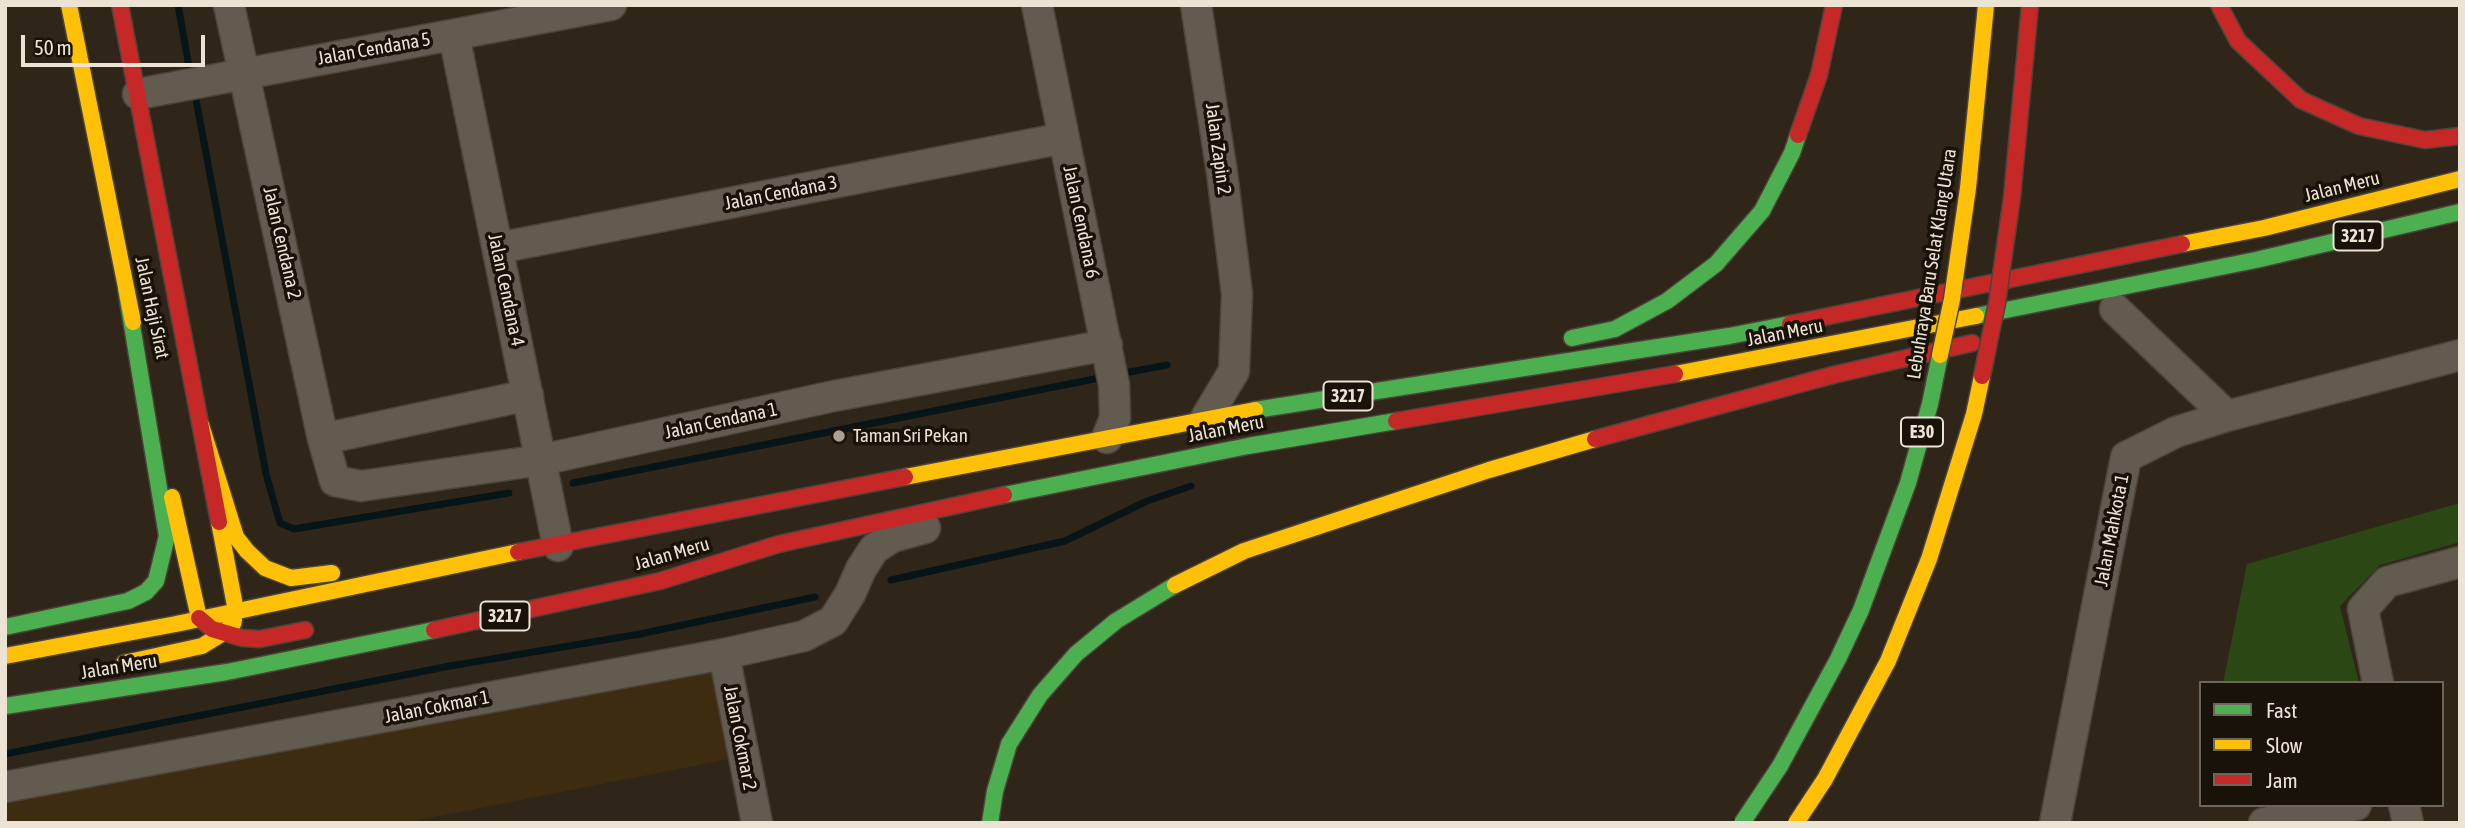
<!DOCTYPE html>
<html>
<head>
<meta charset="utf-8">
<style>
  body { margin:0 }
  #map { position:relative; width:2465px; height:828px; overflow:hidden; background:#2f2619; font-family:"Asap Condensed",sans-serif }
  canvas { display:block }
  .frame { position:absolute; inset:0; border:7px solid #ece3d5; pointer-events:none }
  .legend { position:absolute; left:2199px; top:681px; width:245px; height:126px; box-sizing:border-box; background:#191209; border:2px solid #6d665b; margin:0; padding:9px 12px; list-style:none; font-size:21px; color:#ece3d5 }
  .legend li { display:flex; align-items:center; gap:14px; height:35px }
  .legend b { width:35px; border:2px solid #6d665b }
  .scale { position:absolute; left:21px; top:35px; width:184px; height:32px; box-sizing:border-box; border:4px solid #ece3d5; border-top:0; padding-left:9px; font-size:21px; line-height:24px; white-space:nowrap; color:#ece3d5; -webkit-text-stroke:5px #191209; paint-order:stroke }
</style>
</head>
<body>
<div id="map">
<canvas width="2465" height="828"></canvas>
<div class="frame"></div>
<ul class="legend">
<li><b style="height:9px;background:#4caf50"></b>Fast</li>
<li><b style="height:9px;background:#ffc107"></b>Slow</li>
<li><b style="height:9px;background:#c62828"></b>Jam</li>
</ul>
<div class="scale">50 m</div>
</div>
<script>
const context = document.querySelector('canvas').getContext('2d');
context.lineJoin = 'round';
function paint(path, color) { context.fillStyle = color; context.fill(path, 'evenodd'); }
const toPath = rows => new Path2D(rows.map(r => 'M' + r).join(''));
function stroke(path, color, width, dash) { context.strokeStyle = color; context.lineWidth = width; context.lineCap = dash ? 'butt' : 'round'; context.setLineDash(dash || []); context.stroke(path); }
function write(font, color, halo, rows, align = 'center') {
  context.font = font + ' "Asap Condensed",sans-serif'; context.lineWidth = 7; context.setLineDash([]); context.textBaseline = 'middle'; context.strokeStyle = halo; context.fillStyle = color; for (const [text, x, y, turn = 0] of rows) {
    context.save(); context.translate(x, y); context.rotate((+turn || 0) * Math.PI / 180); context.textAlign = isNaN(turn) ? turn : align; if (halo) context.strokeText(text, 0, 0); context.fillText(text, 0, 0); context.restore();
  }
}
paint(toPath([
  [716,664,734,758,404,823,5,823,5,797]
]), '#3e2c10');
paint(toPath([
  [2460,503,2460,542,2380,565,2340,606,2359,683,2223,683,2247,564]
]), '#2b4814');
stroke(toPath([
  [178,5,191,78],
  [194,89,266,474,280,523,294,529,509,493],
  [1119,374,1167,365],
  [573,483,1104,377],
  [891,580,1065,541,1147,501,1191,486],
  [5,754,450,666,640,634,815,597]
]), '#081518', 7);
const street = toPath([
  [229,5,323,439,335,481,361,486,541,460,834,396,1107,345],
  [1037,5,1114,385,1115,418,1107,438],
  [1196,5,1222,173,1237,294,1234,371,1206,418],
  [454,35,558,546],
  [138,94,611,5],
  [498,248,1064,138],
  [2115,309,2227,416],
  [323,439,528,395],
  [724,654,757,823],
  [2378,683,2363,609,2387,582,2460,562],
  [5,787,724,654,804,636,833,621,850,594,861,569,874,549,892,537,925,528],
  [2404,805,2408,823],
  [2055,823,2126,457,2176,432,2227,416,2460,355],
  [2264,823,2356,805]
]);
const fast = toPath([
  [1976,316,2256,260,2460,212],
  [1572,338,1615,329,1667,301,1716,264,1762,211,1792,153,1798,135],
  [1255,410,1729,336,1790,324],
  [1004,495,1248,446,1396,421],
  [5,627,128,601,146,592,156,581,167,536,126,289],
  [5,706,227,672,434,630],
  [990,823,995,791,1009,744,1040,695,1076,654,1116,621,1175,585]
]);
const slow = toPath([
  [69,5,133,322],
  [2182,244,2264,228,2460,179],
  [1675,374,1976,316],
  [201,425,236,537,247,551,265,568,291,578,332,573],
  [905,477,1255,410],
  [172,497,199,618],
  [219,522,236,611],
  [1175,585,1244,551,1489,470,1595,439],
  [5,656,176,624,518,552],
  [124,663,202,646,223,633,233,624,234,620]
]);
const jam = toPath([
  [120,5,219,522],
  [2219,5,2238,41,2301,100,2359,126,2425,140,2460,136],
  [1798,135,1819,75,1834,5],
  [1790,324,2182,244],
  [1396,421,1675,374],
  [1595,439,1833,375,1972,343],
  [518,552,905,477],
  [199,618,212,629,242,638,260,639,305,630],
  [434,630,660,581,779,544,1004,495]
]);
stroke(street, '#4c4339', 33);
stroke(fast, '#4c4339', 19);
stroke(slow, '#4c4339', 19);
stroke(jam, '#4c4339', 19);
stroke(street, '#635b50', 30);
stroke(fast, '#4caf50', 16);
stroke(slow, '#ffc107', 16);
stroke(jam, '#c62828', 16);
const fastBridge = toPath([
  [1742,823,1780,766,1838,659,1861,610,1908,483,1930,404,1940,355]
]);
const slowBridge = toPath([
  [1940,355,1952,299,1968,188,1986,5],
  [1796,823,1825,779,1888,661,1929,559,1974,414,1982,376]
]);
const jamBridge = toPath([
  [1982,376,1997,303,2012,197,2030,5]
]);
stroke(fastBridge, '#4c4339', 19, []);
stroke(slowBridge, '#4c4339', 19, []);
stroke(jamBridge, '#4c4339', 19, []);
stroke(fastBridge, '#4caf50', 16);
stroke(slowBridge, '#ffc107', 16);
stroke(jamBridge, '#c62828', 16);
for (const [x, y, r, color] of [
  [839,436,7,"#aaa193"]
]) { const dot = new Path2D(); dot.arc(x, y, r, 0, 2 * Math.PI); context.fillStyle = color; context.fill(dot); stroke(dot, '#191209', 2.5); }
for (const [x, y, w] of [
  [2358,236,49],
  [1348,396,49],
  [1922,432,42],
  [505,616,49]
]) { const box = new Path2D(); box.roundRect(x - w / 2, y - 14.5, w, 29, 5); context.fillStyle = '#191209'; context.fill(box); stroke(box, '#ece3d5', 2); }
write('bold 18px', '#ece3d5', null, [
  ["3217",2358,236],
  ["3217",1348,396],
  ["E30",1922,432],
  ["3217",505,616]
]);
write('19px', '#ece3d5', '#191209', [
  ["Jalan Cendana 5",374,49,-10],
  ["Jalan Zapin 2",1218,149,82],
  ["Jalan Meru",2342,187,-14],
  ["Jalan Cendana 3",781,193,-11],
  ["Jalan Cendana 6",1081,222,78],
  ["Jalan Cendana 2",282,243,77],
  ["Lebuhraya Baru Selat Klang Utara",1932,264,-81],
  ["Jalan Cendana 4",506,290,78],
  ["Jalan Haji Sirat",152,308,78],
  ["Jalan Meru",1785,333,-11],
  ["Jalan Cendana 1",721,421,-12],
  ["Jalan Meru",1226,429,-11],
  ["Jalan Mahkota 1",2112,530,-79],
  ["Jalan Meru",672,554,-16],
  ["Jalan Meru",119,667,-9],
  ["Jalan Cokmar 1",437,707,-11],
  ["Jalan Cokmar 2",740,738,79]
]);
write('19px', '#ece3d5', '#191209', [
  ["Taman Sri Pekan",853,436]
], 'left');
</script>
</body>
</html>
